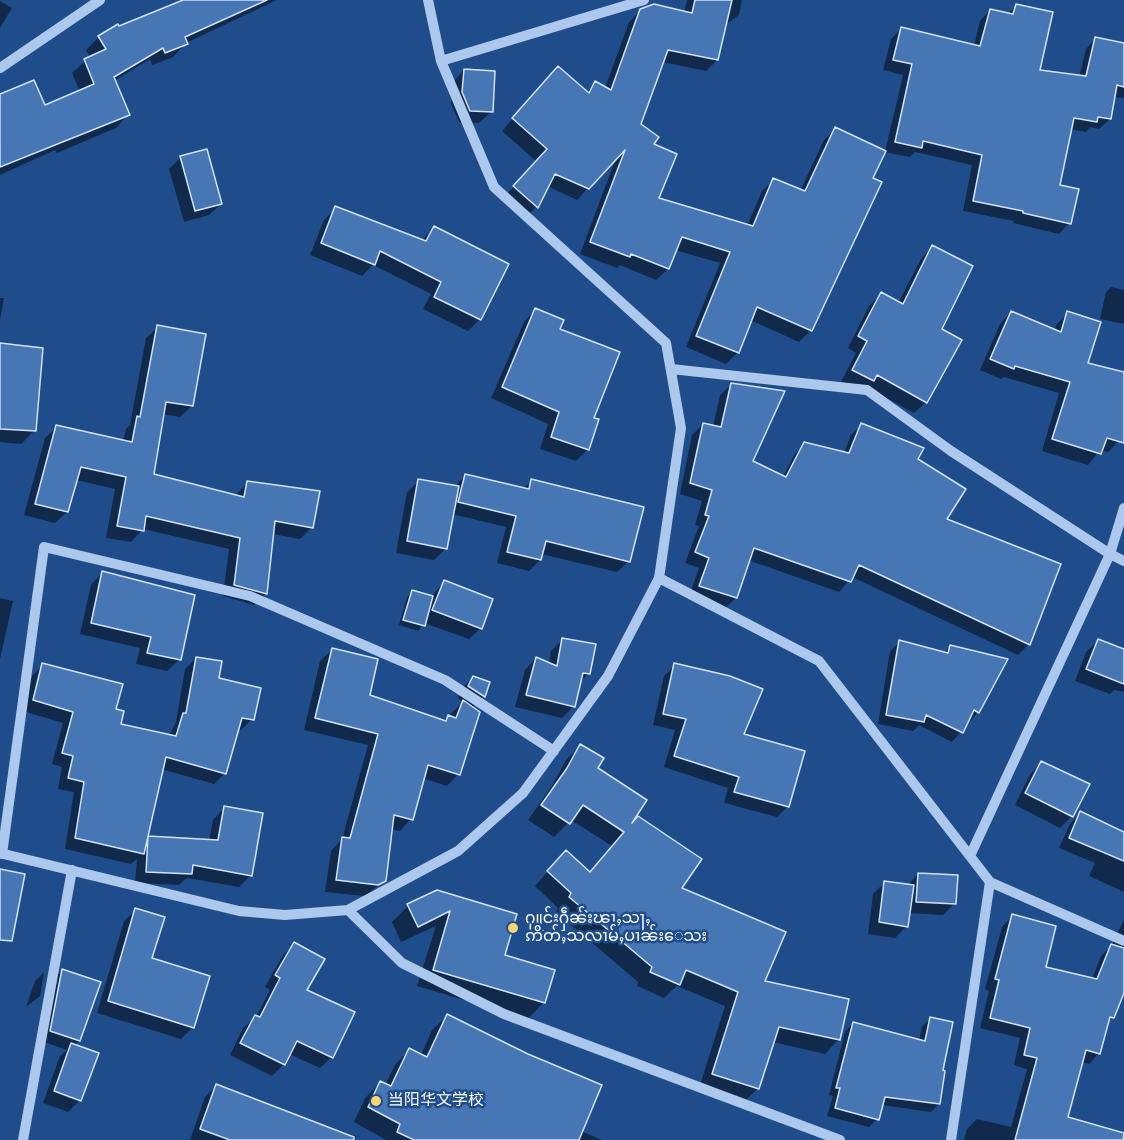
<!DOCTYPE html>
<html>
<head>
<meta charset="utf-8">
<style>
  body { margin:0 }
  canvas { display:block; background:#1f4d8c }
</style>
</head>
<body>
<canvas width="1124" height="1140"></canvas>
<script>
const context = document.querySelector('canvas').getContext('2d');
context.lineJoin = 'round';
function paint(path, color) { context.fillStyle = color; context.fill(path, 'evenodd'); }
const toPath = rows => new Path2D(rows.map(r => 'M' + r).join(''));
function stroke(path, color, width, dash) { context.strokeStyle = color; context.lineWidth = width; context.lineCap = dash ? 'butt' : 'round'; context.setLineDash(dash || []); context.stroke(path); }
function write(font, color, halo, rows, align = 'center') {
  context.font = font + ' Poppins,"Noto Sans SC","Noto Sans Myanmar",sans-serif'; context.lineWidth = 5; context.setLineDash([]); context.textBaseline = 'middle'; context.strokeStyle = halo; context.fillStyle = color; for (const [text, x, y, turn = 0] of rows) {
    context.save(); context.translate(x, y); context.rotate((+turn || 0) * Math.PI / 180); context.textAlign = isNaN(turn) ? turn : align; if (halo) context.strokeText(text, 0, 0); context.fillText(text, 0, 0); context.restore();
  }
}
paint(toPath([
  [187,0,277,0,186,43,173,57,152,65,150,59,114,81,128,115,116,128,57,153,55,150,0,175,0,126,80,92,72,73,90,57,86,50,99,37,117,26],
  [687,0,742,0,739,15,725,25,717,60,706,71,662,62,639,125,651,145,657,199,747,226,762,191,773,180,800,191,824,140,835,129,885,152,903,75,883,70,891,39,901,29,974,46,980,21,990,10,1007,14,1016,6,1038,71,1079,77,1086,49,1096,38,1124,45,1124,98,1113,97,1110,119,1099,129,1090,127,1086,132,1070,129,1058,186,1069,223,1059,234,1013,223,1014,221,963,211,972,165,915,152,910,157,884,152,871,179,880,183,810,331,799,342,750,320,738,352,726,364,686,347,720,263,675,250,668,269,656,280,620,265,617,268,580,254,616,158,577,200,547,186,536,207,525,218,503,198,537,162,502,131,547,79,586,93,596,83,605,88,629,22,641,10,684,12],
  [0,1,12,8,0,28],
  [464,70,491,112,479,123,459,122,451,104,453,82],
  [181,157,221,204,209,215,184,222,169,169],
  [336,208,422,240,434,228,480,319,468,331,423,309,431,294,373,265,362,276,310,255,324,220],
  [932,247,940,329,926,402,914,413,866,387,841,382,856,353,848,348,869,306,881,294,898,303,921,259],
  [1111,287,1124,290,1124,324,1100,319,1106,292],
  [0,298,4,298,0,320],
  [535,310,558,330,592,419,588,449,576,461,540,449,548,424,491,398,524,322],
  [1011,312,1055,331,1056,325,1068,313,1086,364,1124,374,1124,423,1119,441,1108,452,1100,450,1088,465,1042,451,1059,393,1004,377,1001,379,980,370,1000,324],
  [158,327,192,406,180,417,162,414,152,475,235,496,247,483,311,528,300,539,272,534,266,593,254,605,223,596,229,549,143,529,131,542,106,538,115,489,76,480,67,512,55,523,24,515,45,438,57,427,123,441,126,429,130,425,146,338],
  [0,345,34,431,21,444,0,442],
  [731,385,751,462,783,477,794,455,805,444,844,453,851,435,862,425,917,460,945,520,1059,565,1028,645,1018,655,852,577,839,592,748,560,736,598,725,608,689,596,699,568,685,563,699,526,695,525,702,501,680,494,692,435,703,424,713,427,720,395],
  [466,475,523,489,531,481,629,561,617,572,541,554,540,560,529,571,497,563,506,527,452,514,446,548,434,560,396,553,407,492,419,481,454,487],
  [102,573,194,596,179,660,167,671,136,664,140,648,80,634,91,585],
  [444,582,481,628,469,639,424,623,418,631,399,625,407,597,412,592,431,597],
  [0,598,13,601,0,659],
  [563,639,589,673,579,683,574,706,562,718,515,707,525,670,536,658,549,664,551,651],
  [1098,641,1124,651,1124,692,1114,690,1110,694,1075,681,1086,652],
  [900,642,944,653,951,646,978,712,952,742,919,725,913,731,878,724,890,651],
  [332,650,368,696,443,721,463,702,458,698,461,689,473,678,488,683,484,696,472,708,458,774,447,786,422,778,411,819,400,831,391,829,385,880,365,896,325,892,331,851,342,839,368,745,304,730,320,661],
  [196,658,252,719,241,730,238,730,225,773,214,784,161,769,145,842,149,837,209,841,213,820,224,808,251,875,239,887,187,878,179,885,135,883,137,859,131,864,65,849,74,792,58,789,62,767,52,764,63,723,23,711,32,676,43,665,115,710,119,725,169,736,176,722,185,669],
  [675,665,742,735,788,806,777,817,724,803,728,788,664,767,675,730,653,725,664,676],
  [580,746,628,825,680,888,763,982,839,1039,825,1054,773,1042,758,1088,744,1102,699,1088,725,1006,677,986,664,998,637,986,638,982,556,912,558,908,535,886,552,867,589,873,612,846,571,820,554,837,528,820,553,784,566,760],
  [1042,762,1072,816,1060,828,1015,805,1030,774],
  [1080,813,1124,834,1124,892,1089,876,1095,863,1059,848,1070,824],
  [918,874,955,903,943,915,908,913,907,926,895,938,868,934,873,894,885,882,907,886],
  [437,892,503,956,544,1002,528,1019,417,986,436,926,401,942,392,922,408,906],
  [136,910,151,959,193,1027,181,1039,97,1013,124,921],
  [1012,916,1044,968,1092,979,1101,956,1112,945,1124,919,1124,991,1107,1023,1099,1053,1089,1064,1081,1062,1066,1118,1089,1140,964,1140,967,1129,977,1119,1011,1127,1027,1069,1014,1065,1020,1038,980,1028,989,991,985,989,1002,927],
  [294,944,305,991,332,1057,320,1068,289,1054,284,1064,272,1076,230,1055,243,1028,256,1017,270,990,265,987,283,955],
  [62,970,100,983,79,1041,74,1046,80,1100,68,1112,43,1103,60,1056,67,1050,41,1041,52,980],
  [44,972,40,996,26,1007,35,981],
  [447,1016,581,1131,602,1140,386,1140,354,1122,365,1098,380,1083,385,1085,395,1065,409,1050,421,1055,432,1030],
  [930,1019,941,1071,939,1104,931,1112,881,1105,877,1119,869,1127,827,1116,833,1096,829,1095,845,1032,853,1023,919,1041,922,1027],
  [216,1086,320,1126,322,1124,356,1136,355,1140,190,1140,205,1097]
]), '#0007');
const building = toPath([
  [183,0,267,0,185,37,188,44,165,53,163,48,114,77,130,115,0,167,0,94,34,80,45,105,94,84,84,59,106,49,98,36,118,24,119,26,183,0],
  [695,0,732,0,718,60,668,50,641,124,659,137,654,144,677,154,659,198,753,226,773,178,805,191,835,127,886,151,873,178,882,182,812,331,757,307,739,353,696,336,730,252,682,237,669,269,631,254,630,257,590,242,625,150,589,189,555,174,538,208,513,186,547,149,512,118,558,66,589,93,595,81,611,90,640,9,654,4,692,13,695,0],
  [1016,4,1053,12,1040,70,1086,76,1095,37,1124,43,1124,87,1117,85,1111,119,1098,117,1097,122,1074,118,1060,185,1079,189,1071,224,1023,213,1023,211,973,201,982,155,923,141,922,148,895,142,912,64,893,60,901,27,980,46,990,9,1013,14,1016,4],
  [464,69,495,71,493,112,470,111,462,92,464,69],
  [207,149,222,204,195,211,180,156,207,149],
  [335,206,426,241,434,226,509,264,481,320,434,297,441,282,380,251,375,265,321,243,335,206],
  [932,245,973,266,942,329,962,340,927,403,877,375,874,381,852,370,867,341,858,336,881,292,903,304,932,245],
  [535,308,564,320,560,329,620,352,594,418,599,419,589,450,551,437,559,412,502,387,535,308],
  [1011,311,1061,332,1067,311,1101,322,1088,363,1124,372,1124,443,1107,438,1101,454,1052,439,1070,382,1015,366,1014,369,990,359,1011,311],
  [157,325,206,334,193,406,166,402,154,474,244,497,247,481,320,491,313,528,275,521,267,594,234,585,240,538,146,516,144,531,117,526,126,477,81,467,68,512,35,504,56,425,132,442,137,416,140,417,157,325],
  [0,343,43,348,36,431,0,429,0,343],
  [731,383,785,391,753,461,786,477,804,442,849,453,861,423,924,448,918,459,966,489,947,519,1061,564,1030,645,859,565,851,582,754,548,737,598,699,586,709,558,695,552,709,516,705,515,712,490,690,483,703,423,721,427,731,383],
  [465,474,529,489,531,479,644,507,630,562,546,541,541,560,507,552,516,516,458,502,465,474],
  [418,479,459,486,447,549,407,541,418,479],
  [102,571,195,595,181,660,147,653,151,637,91,623,102,571],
  [444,580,493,599,482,629,432,610,444,580],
  [412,590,433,596,425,626,403,620,412,590],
  [562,638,596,644,590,674,583,673,575,707,526,695,536,657,557,666,562,638],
  [1098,639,1124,649,1124,684,1086,669,1098,639],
  [899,640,948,653,950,645,1008,659,979,713,974,710,963,733,926,715,924,722,886,715,899,640],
  [332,648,378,659,370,695,446,721,448,715,456,718,463,700,480,712,460,775,428,765,413,820,394,815,386,881,378,885,336,880,342,837,350,838,378,734,315,718,332,648],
  [196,657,222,661,219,678,261,688,254,720,242,718,226,774,166,757,144,854,75,838,84,782,68,778,73,756,62,753,73,712,33,700,42,663,123,684,116,709,124,711,121,724,176,736,183,713,186,713,196,657],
  [674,663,730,676,763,689,744,734,805,751,789,807,734,792,739,777,674,756,686,719,663,714,674,663],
  [473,676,490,682,485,697,468,686,473,676],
  [580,744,604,758,598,768,647,800,632,823,638,816,702,859,682,888,786,932,765,981,849,999,840,1040,779,1027,759,1089,712,1074,738,992,686,970,680,985,650,972,652,967,569,897,571,893,547,871,566,850,590,872,624,832,583,805,570,824,541,805,567,768,580,744],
  [1041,761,1090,784,1073,817,1025,793,1041,761],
  [224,806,263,813,252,876,193,865,192,874,146,872,148,836,218,840,224,806],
  [1080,811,1124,832,1124,861,1069,838,1080,811],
  [0,869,25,874,12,941,0,940,0,869],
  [918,873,958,875,956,904,916,902,918,873],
  [884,881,914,885,908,927,879,922,884,881],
  [437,890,517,914,505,955,555,970,545,1003,433,970,450,911,418,927,407,904,437,890],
  [135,908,165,917,152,958,210,976,194,1028,108,1001,135,908],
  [1012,914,1056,926,1046,967,1097,979,1111,944,1124,948,1124,993,1114,1018,1110,1017,1100,1054,1086,1050,1068,1117,1124,1133,1123,1140,1015,1140,1037,1058,1024,1055,1030,1028,990,1018,999,980,995,979,1012,914],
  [294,942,325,959,307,990,355,1012,333,1058,297,1041,285,1065,240,1043,255,1015,260,1017,280,978,275,975,294,942],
  [62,969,101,982,80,1041,50,1031,62,969],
  [447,1014,528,1054,602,1085,579,1140,414,1140,397,1132,400,1124,368,1107,380,1081,391,1086,409,1048,427,1057,447,1014],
  [930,1017,953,1022,943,1070,945,1071,940,1104,885,1097,879,1120,835,1108,840,1088,836,1088,853,1022,925,1041,930,1017],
  [71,1043,99,1053,81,1101,54,1091,71,1043],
  [216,1084,354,1137,354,1140,230,1140,200,1129,216,1084]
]);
paint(building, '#4776b4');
stroke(building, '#d1e2f9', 1.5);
stroke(toPath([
  [441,61,644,0],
  [0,68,100,0],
  [671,369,867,390,951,451,1110,554,1124,561],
  [659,578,819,661,990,882,951,1140],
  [0,853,239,911,285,915,348,910,458,851,523,793,608,676,659,578,681,428,666,343,494,187,441,61,428,0],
  [2,854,44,547,250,596,445,680,554,751],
  [970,856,1110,554,1124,508],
  [990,882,1124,941],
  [348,910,402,963,504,1014,840,1140],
  [23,1140,72,870]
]), '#acc8ec', 10);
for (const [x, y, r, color] of [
  [513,928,6,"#fad46c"],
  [376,1101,6,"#fad46c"]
]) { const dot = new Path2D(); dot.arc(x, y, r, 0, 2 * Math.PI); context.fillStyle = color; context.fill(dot); stroke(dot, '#1f4d8c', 2); }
write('16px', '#fff', '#1f4d8c', [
  ["ႁူင်းႁဵၼ်းၽႃႇသႃႇ",525,919],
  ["ဢိတ်ႇသလၢမ်ႇပၢၼ်းေသး",525,937],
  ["当阳华文学校",388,1101]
], 'left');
</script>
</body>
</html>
